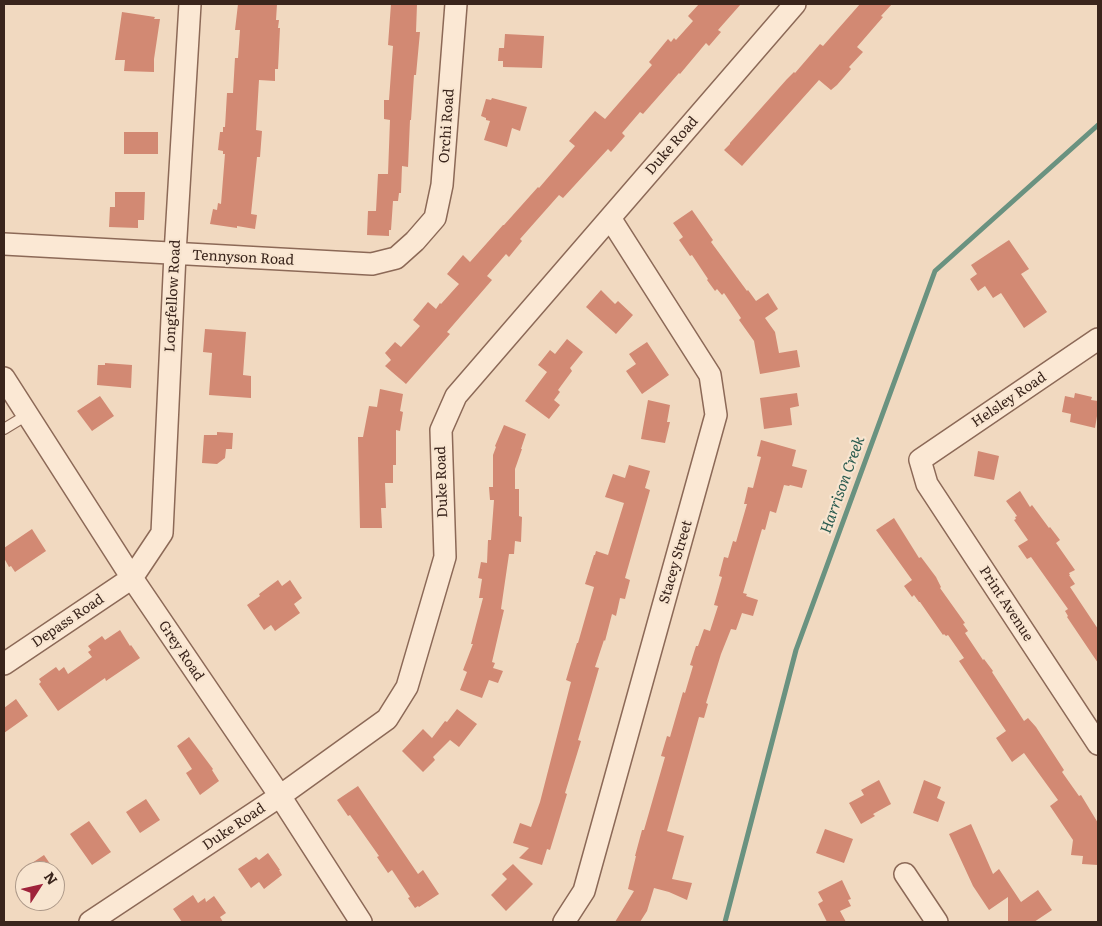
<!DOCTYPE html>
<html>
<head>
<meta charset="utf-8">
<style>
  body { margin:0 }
  #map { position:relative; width:1102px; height:926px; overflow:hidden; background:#f1d9c0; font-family:Literata,serif }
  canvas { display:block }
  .frame { position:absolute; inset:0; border:5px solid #3a251c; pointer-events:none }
  .north { position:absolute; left:15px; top:861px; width:50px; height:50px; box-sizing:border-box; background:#f8e5d0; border:1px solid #ac9888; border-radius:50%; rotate:55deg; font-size:14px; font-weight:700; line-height:20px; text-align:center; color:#3a251c }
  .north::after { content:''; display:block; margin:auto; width:18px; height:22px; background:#9f223a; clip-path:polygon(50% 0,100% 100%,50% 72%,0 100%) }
</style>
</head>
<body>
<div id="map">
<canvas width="1102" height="926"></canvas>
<div class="frame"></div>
<div class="north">N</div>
</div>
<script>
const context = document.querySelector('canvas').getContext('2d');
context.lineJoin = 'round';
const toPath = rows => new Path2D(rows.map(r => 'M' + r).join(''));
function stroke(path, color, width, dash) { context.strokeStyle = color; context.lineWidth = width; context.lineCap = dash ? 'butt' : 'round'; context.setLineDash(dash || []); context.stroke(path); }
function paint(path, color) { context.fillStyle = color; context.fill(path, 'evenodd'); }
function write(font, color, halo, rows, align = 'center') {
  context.font = font + ' Literata,serif'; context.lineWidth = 4.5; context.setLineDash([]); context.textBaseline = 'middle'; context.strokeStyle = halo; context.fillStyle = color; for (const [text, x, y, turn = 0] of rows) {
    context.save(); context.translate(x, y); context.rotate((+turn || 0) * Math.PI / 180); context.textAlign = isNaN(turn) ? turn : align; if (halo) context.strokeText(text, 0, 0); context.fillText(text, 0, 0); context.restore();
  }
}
stroke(toPath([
  [725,922,796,650,935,271,1098,125]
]), '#6a9280', 5);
paint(toPath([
  [238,4,277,4,276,20,279,20,278,28,280,28,278,69,275,69,275,81,259,80,256,130,262,131,260,157,257,157,251,214,257,215,255,229,237,226,237,228,210,224,213,209,217,210,218,203,221,204,225,154,223,154,223,151,218,150,220,132,223,132,223,127,225,127,227,93,233,93,235,58,238,58,240,30,235,30],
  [391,4,417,4,416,32,420,32,416,75,414,75,411,120,410,120,408,167,402,166,401,193,399,193,398,201,393,201,391,230,389,230,389,236,367,235,368,211,376,211,378,174,388,174,390,120,384,119,384,100,389,100,393,46,388,45],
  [699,4,741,4,718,30,721,32,709,46,706,43,680,74,679,73,643,114,640,112,622,133,625,136,611,152,608,149,563,198,559,195,520,239,522,241,509,257,506,254,487,276,492,280,447,332,450,334,406,384,385,366,391,360,385,353,395,342,401,347,420,326,413,320,428,302,436,309,440,303,441,304,459,284,447,274,463,255,470,262,503,225,504,225,538,187,539,188,575,146,569,141,595,111,605,119,652,65,649,62,668,39,671,42,674,38,676,40,693,21,688,16],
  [860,4,892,4,881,16,883,17,857,47,863,52,849,67,851,69,837,85,831,90,819,80,742,166,724,150,730,144,730,143,787,79,794,72,795,73,820,44,823,46],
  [122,12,155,17,154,19,160,19,154,59,154,72,124,71,125,60,115,60],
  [505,34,544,36,542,68,503,67,503,61,498,61,499,48,504,48],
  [492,98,527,107,520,131,512,128,507,147,484,140,490,121,486,120,486,118,481,116,486,99,491,100],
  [124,132,158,132,158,154,124,154],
  [115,192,145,192,144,220,138,220,138,228,109,227,110,207,115,207],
  [692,210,713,240,711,242,747,291,748,290,756,301,768,293,778,309,765,318,775,332,779,353,797,350,800,367,760,374,754,341,739,320,741,318,724,293,722,295,717,289,715,291,707,280,708,279,692,255,690,256,679,240,683,237,673,223],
  [1009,240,1029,269,1021,274,1047,312,1024,328,1001,293,993,298,985,286,978,291,970,279,977,274,971,265],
  [601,290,615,304,618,301,633,315,616,334,586,307],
  [205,329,246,332,243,375,251,376,251,398,209,395,212,353,203,352],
  [567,339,583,352,570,368,572,371,558,390,560,392,554,400,560,405,549,419,525,401,547,372,538,365,550,350,555,354],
  [647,342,669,375,642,394,626,371,636,364,629,354],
  [105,363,132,365,131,388,97,385,98,365,105,365],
  [380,389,403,394,400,411,403,412,400,431,396,430,396,465,393,465,393,483,385,483,386,508,381,508,382,528,360,528,358,437,363,437,369,406,377,407],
  [797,393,799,406,790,408,792,425,764,429,760,398],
  [1075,393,1092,397,1091,400,1098,401,1098,410,1095,428,1070,422,1071,414,1062,412,1065,396,1074,398],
  [100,396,114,416,92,431,77,411],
  [648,400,670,405,667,422,670,422,665,443,641,439],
  [504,425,526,434,521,449,522,449,515,469,515,489,519,489,519,516,522,517,521,542,515,541,514,554,509,554,501,609,504,610,492,662,495,663,493,668,503,671,498,683,489,680,482,698,460,690,467,672,463,670,473,644,471,644,483,598,479,598,482,579,478,578,481,562,487,563,488,540,491,540,494,500,490,500,489,487,493,487,493,455,496,447,495,446],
  [217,432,233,433,232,449,226,449,225,458,217,464,202,463,204,435,217,435],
  [761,440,796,450,792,466,807,470,802,488,790,485,789,486,784,485,776,513,770,511,765,530,762,529,743,593,747,594,746,596,758,600,753,616,742,613,736,630,731,629,721,654,706,703,708,704,704,718,699,717,667,831,684,836,672,879,692,883,687,900,669,892,654,888,647,911,640,922,615,922,634,891,628,889,636,856,635,856,642,830,644,830,665,757,661,756,667,736,670,737,683,692,685,693,693,666,690,665,696,646,698,646,704,629,710,631,718,606,714,605,722,577,719,576,724,557,728,558,733,541,736,542,747,504,744,504,748,487,753,488,761,457,757,456],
  [978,451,999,456,994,480,974,476],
  [629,465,650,471,645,488,650,490,625,578,630,580,625,599,620,598,616,616,612,614,605,641,604,640,595,667,599,668,578,740,581,741,565,793,567,794,554,837,550,850,547,849,542,865,519,858,529,848,513,843,520,823,531,827,540,802,571,682,566,680,577,643,578,643,594,587,585,584,594,555,595,555,596,551,608,555,624,503,605,497,613,474,625,478],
  [1020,491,1030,507,1032,505,1049,528,1050,527,1060,540,1056,543,1075,570,1069,573,1070,575,1069,575,1075,584,1070,587,1098,629,1098,663,1067,617,1068,616,1065,611,1068,609,1031,557,1027,559,1018,546,1028,540,1014,520,1016,519,1015,517,1017,516,1006,501],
  [894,518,919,558,921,557,936,577,941,587,940,588,965,623,963,624,968,631,965,633,983,660,984,659,993,671,992,672,1024,721,1028,718,1036,727,1064,770,1062,772,1079,796,1081,795,1098,823,1098,865,1082,864,1083,856,1071,855,1073,840,1050,806,1058,800,1024,753,1012,762,996,738,1006,731,959,661,964,658,948,635,946,636,944,634,943,635,920,602,919,602,914,595,912,597,904,586,912,580,876,530],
  [32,529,46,551,15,572,11,566,9,567,4,558,4,548],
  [278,580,282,586,290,580,302,598,294,604,300,613,275,631,271,625,264,630,247,605,260,596,259,594],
  [120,630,130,646,131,645,140,658,106,681,105,678,58,711,39,684,41,682,39,679,56,667,59,671,64,667,68,674,92,657,88,652,91,650,88,646,102,636,105,640],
  [16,699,28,716,4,733,4,708],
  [457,709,477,724,459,747,450,740,433,757,435,760,423,772,402,751,423,729,432,738,445,721,447,722],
  [189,737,213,769,212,770,219,781,200,795,186,773,192,769,177,746],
  [879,780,891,804,873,814,875,816,861,824,849,803,864,795,861,790],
  [924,780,941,787,937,798,945,802,938,822,913,813],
  [358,786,418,874,423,870,439,894,419,907,418,906,415,908,408,898,410,897,392,870,388,873,377,857,379,856,350,815,348,816,337,800],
  [146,799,160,820,140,833,126,812],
  [89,821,111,852,92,865,70,834],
  [971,824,993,874,999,869,1021,902,1038,890,1052,910,1034,922,1008,922,1008,897,989,910,973,886,949,834],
  [825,829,853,839,844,863,816,853],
  [268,853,280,870,279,870,282,875,264,889,259,882,251,888,238,869,256,857,259,860],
  [44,855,55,871,20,871],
  [513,864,533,884,506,911,491,895,507,879,502,874],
  [842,880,851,899,848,900,851,906,840,911,846,922,827,922,818,904,823,901,818,892],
  [193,895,198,903,205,898,206,902,214,896,226,913,220,917,223,922,182,922,173,909]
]), '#d28973');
const service = toPath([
  [4,429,27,415]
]);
const minor = toPath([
  [4,244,372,264,396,258,415,241,435,218,442,185,456,4],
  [1098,339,920,460,927,484,1098,744],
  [4,378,132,578,280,796,361,922],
  [4,664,132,578,162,533,175,254,190,4],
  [905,874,937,922],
  [90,922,280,796,387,719,407,687,445,557,441,430,456,396,795,4],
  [564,922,584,891,716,415,710,375,610,218]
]);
stroke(service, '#8c6957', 12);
stroke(minor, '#8c6957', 24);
stroke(service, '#fbe8d4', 10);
stroke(minor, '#fbe8d4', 21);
write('14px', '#3a251c', '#f8e5d0', [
  ["Orchi Road",447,126,-86],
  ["Duke Road",672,146,-49],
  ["Tennyson Road",243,258,3],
  ["Longfellow Road",173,296,-87],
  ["Helsley Road",1009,400,-34],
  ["Duke Road",442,482,-92],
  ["Stacey Street",676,562,-74],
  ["Print Avenue",1006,604,57],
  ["Depass Road",68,621,-34],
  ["Grey Road",181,651,56],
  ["Duke Road",234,827,-34]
]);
write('italic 15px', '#2a5b4f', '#f8e5d0', [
  ["Harrison Creek",843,485,-70]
]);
</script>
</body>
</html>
